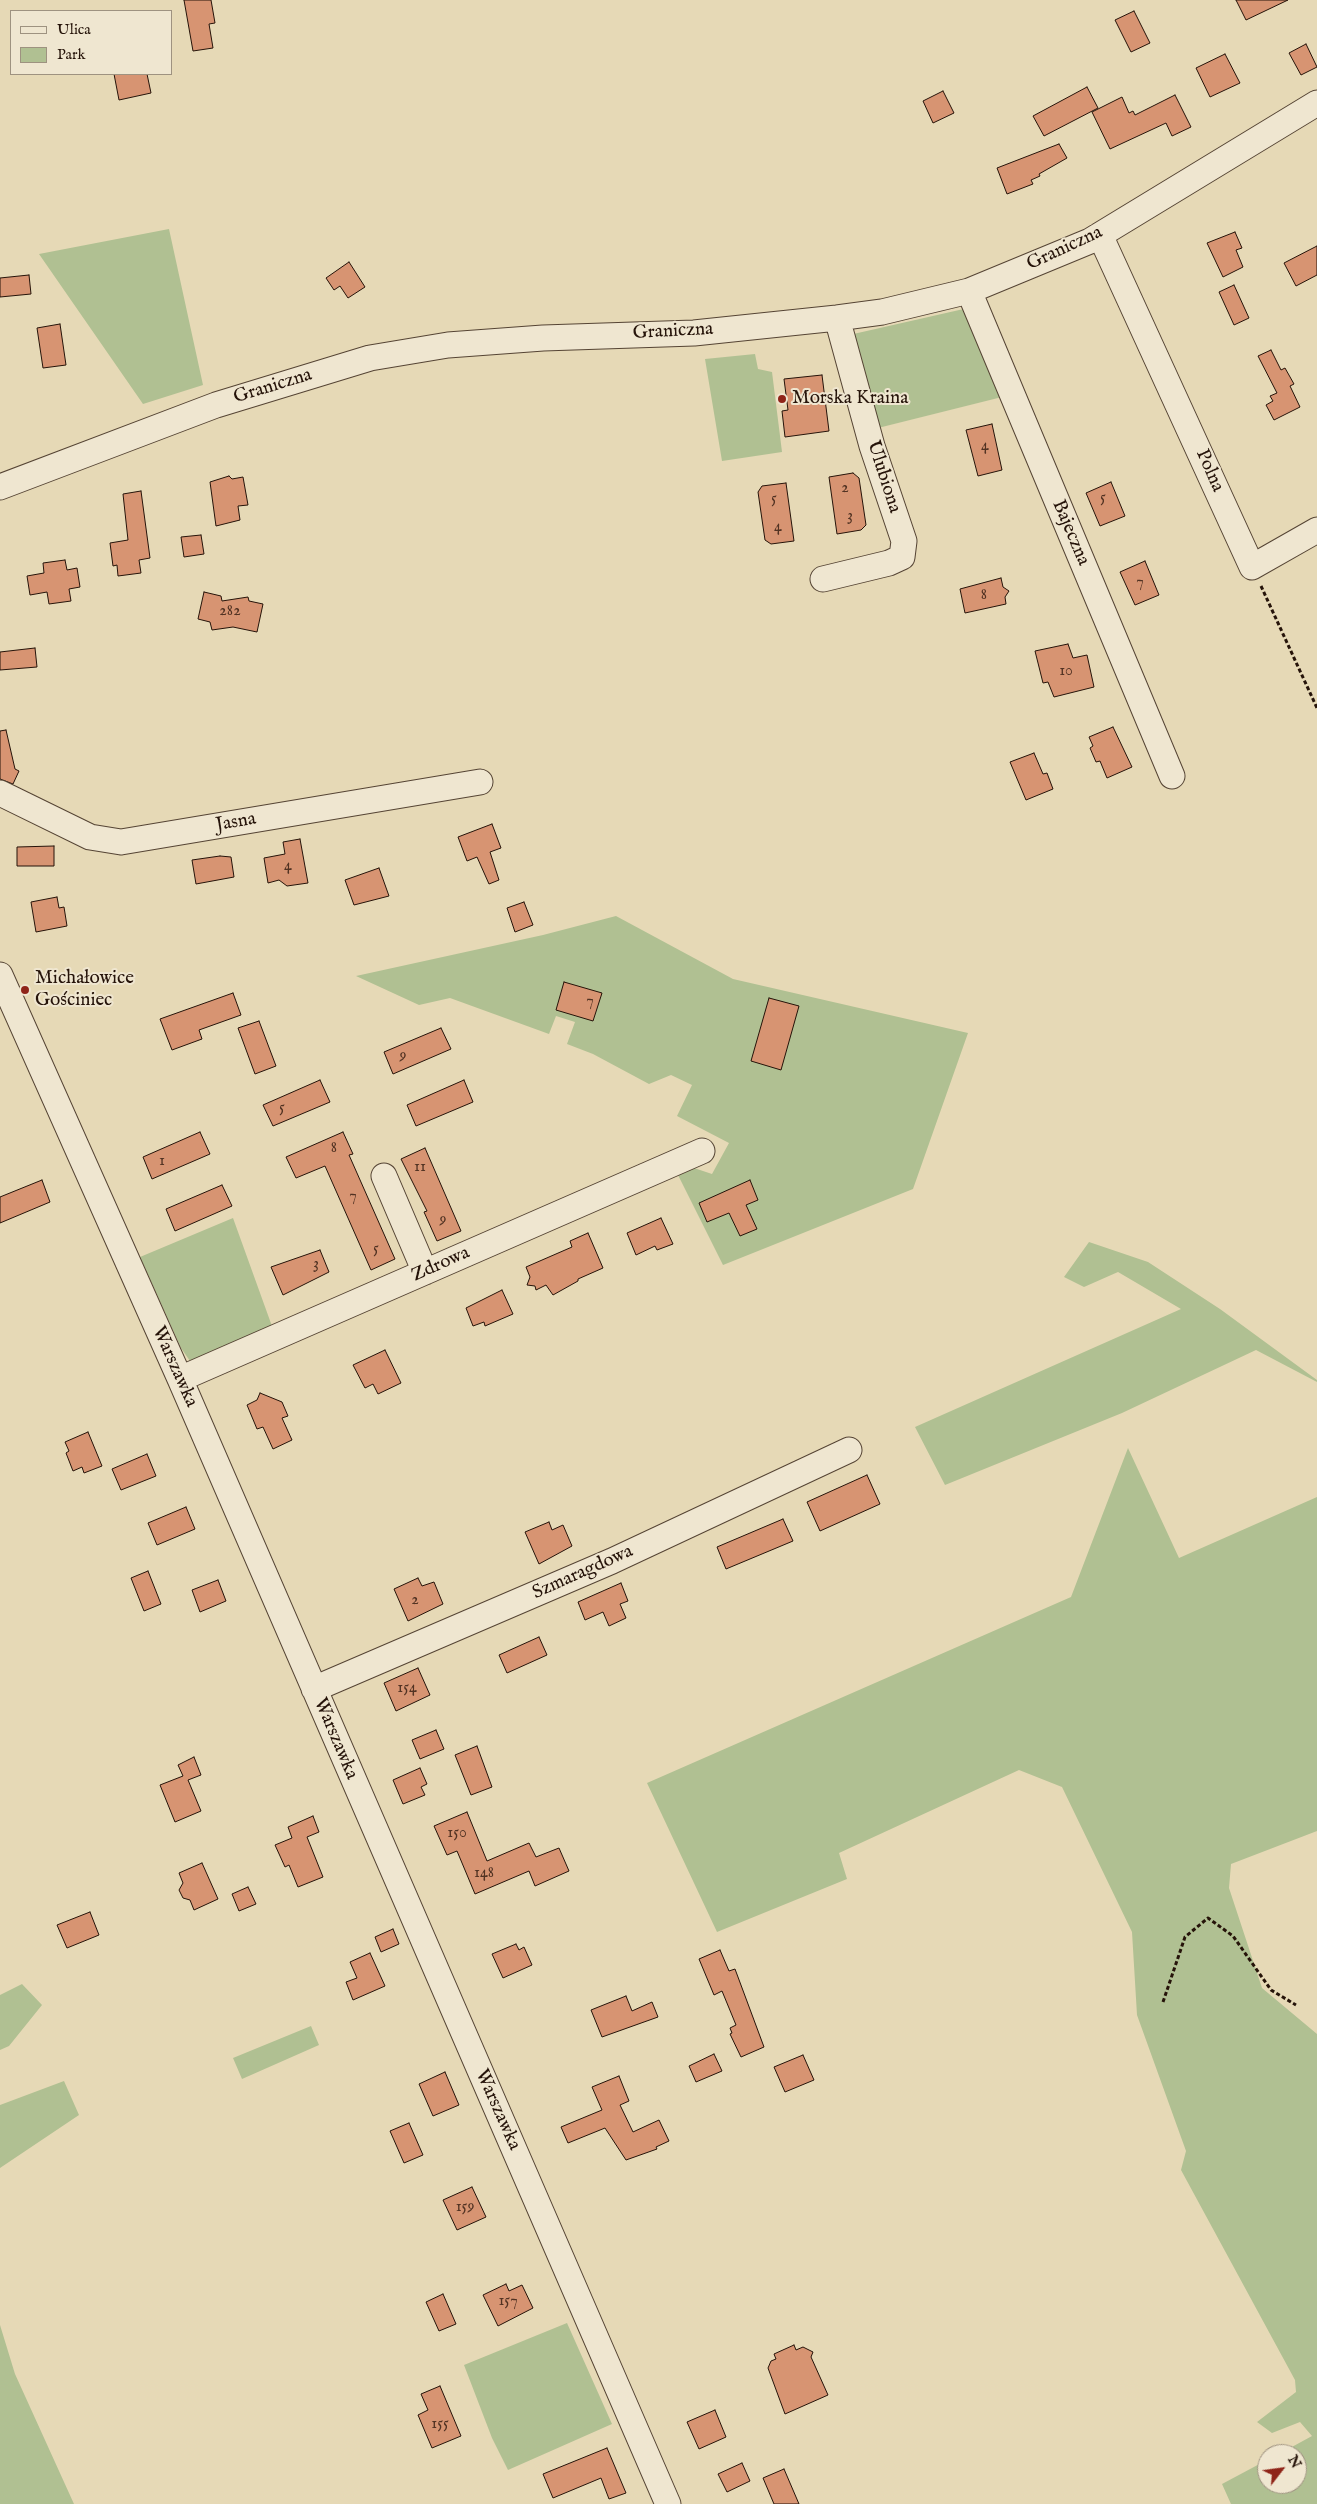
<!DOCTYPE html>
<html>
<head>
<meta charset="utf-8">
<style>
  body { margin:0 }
  #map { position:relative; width:1317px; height:2504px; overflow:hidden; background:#e6d9b6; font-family:"IM FELL English",serif }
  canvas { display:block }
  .legend { position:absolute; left:10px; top:10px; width:162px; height:65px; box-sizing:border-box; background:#efe6d0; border:1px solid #9e9280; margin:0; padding:6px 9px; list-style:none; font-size:15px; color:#251309 }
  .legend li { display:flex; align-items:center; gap:10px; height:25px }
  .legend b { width:25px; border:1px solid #9e9280 }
  .north { position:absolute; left:1257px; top:2444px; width:50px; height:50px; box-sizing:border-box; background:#efe6d0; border:1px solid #9e9280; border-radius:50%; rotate:60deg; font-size:14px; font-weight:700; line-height:20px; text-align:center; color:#251309 }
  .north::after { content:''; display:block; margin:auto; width:18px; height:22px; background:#8f2418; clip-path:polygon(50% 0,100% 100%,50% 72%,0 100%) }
</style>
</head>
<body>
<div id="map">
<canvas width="1317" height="2504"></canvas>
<ul class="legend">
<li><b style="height:6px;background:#efe6d0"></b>Ulica</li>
<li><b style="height:14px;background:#b0c092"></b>Park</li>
</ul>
<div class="north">N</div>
</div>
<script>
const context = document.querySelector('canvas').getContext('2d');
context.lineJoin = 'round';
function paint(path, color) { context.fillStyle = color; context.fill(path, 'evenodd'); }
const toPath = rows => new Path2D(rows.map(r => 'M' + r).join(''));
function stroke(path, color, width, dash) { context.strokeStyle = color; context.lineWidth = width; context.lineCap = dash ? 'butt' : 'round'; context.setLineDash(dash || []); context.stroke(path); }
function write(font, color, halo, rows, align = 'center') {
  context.font = font + ' "IM FELL English",serif'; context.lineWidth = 4; context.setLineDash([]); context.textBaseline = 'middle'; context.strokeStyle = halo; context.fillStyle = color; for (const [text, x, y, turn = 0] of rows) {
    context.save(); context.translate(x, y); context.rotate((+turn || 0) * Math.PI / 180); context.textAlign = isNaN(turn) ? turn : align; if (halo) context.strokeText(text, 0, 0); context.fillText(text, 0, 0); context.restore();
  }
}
paint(toPath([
  [169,229,203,385,143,404,39,254],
  [968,308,1006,396,878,428,849,335],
  [755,354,758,369,772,372,782,452,722,461,705,359],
  [616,916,733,979,968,1033,913,1189,723,1265,676,1171,688,1166,712,1174,729,1143,677,1116,692,1085,671,1075,649,1084,593,1054,567,1044,575,1022,556,1016,549,1034,450,998,419,1005,356,976,543,935],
  [233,1218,273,1329,190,1361,181,1348,140,1257],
  [1089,1242,1148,1262,1220,1309,1317,1380,1317,1382,1256,1350,1122,1413,945,1485,915,1427,1181,1309,1118,1272,1084,1287,1064,1277],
  [1128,1448,1179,1558,1317,1497,1317,1831,1231,1864,1229,1888,1262,1988,1317,2034,1317,2504,1231,2504,1222,2484,1267,2460,1267,2484,1297,2484,1297,2454,1279,2454,1312,2436,1300,2422,1272,2433,1257,2422,1296,2392,1295,2380,1181,2170,1186,2151,1137,2015,1132,1932,1062,1787,1019,1770,839,1853,847,1879,717,1932,647,1783,1071,1597],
  [22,1984,42,2005,9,2046,0,2050,0,1995],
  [311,2026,319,2045,242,2079,233,2058],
  [64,2081,79,2115,0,2168,0,2105],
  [567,2323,612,2424,508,2470,492,2438,464,2365],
  [0,2325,15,2374,74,2504,0,2504]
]), '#b0c092');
const building = toPath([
  [184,0,211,0,215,23,209,24,213,48,193,51,184,0],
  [1236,0,1288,0,1246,20,1236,0],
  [1134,11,1150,43,1131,52,1115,20,1134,11],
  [1306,44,1317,67,1301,75,1289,53,1306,44],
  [1225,54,1240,83,1210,97,1196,68,1225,54],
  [114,74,147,74,151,93,119,100,114,74],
  [1087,87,1098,108,1044,136,1033,116,1087,87],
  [943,91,954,113,933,123,923,101,943,91],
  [1175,95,1191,127,1172,136,1166,123,1110,149,1092,112,1122,97,1129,113,1133,111,1135,115,1175,95],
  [1059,144,1067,158,1039,174,1040,176,1031,180,1033,184,1007,194,997,168,1059,144],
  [1235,232,1242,248,1236,250,1243,267,1223,277,1207,243,1235,232],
  [1317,246,1317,275,1296,286,1284,263,1317,246],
  [349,262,365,287,348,298,340,286,334,290,326,278,349,262],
  [29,275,31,294,0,297,0,278,29,275],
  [1234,285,1249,318,1234,325,1219,292,1234,285],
  [60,324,66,365,43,368,37,328,60,324],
  [1271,350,1281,370,1285,368,1294,384,1290,386,1300,407,1274,420,1266,405,1273,401,1270,396,1277,393,1258,356,1271,350],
  [822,375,829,431,785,437,782,411,788,410,784,379,822,375],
  [992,424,1002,470,978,476,966,430,992,424],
  [853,473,859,478,866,525,861,530,837,534,829,477,853,473],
  [229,476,232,479,243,477,248,505,238,506,240,520,216,526,210,482,229,476],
  [1111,482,1125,516,1100,526,1086,493,1111,482],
  [786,483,794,541,771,544,765,540,758,492,762,486,786,483],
  [141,491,150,558,139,560,141,573,118,576,117,565,113,566,110,543,128,540,123,494,141,491],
  [201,535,204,554,184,557,181,537,201,535],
  [65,560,67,570,77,568,80,587,69,589,71,601,49,604,47,592,30,595,27,576,44,573,43,563,65,560],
  [1145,561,1159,595,1135,605,1120,572,1145,561],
  [1001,578,1003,587,1009,591,1005,597,1006,604,965,613,960,589,1001,578],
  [204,592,221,596,222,601,248,597,249,601,263,604,257,632,233,627,212,630,210,622,198,619,204,592],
  [1068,644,1073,658,1087,655,1094,687,1054,697,1048,682,1043,683,1035,651,1068,644],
  [35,648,37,667,0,670,0,652,35,648],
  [1113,727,1132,767,1107,778,1100,761,1096,762,1090,748,1093,746,1089,737,1113,727],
  [6,730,15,769,19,771,13,784,0,779,0,731,6,730],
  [1034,753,1043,774,1047,773,1053,789,1026,800,1010,762,1034,753],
  [492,824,501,848,490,852,499,880,489,884,477,857,467,861,458,837,492,824],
  [300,839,308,883,287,886,279,880,268,883,264,858,285,854,283,842,300,839],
  [54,846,54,866,17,866,17,847,54,846],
  [220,856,231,857,234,877,196,884,192,860,220,856],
  [379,868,389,896,354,905,345,880,379,868],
  [57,897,59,908,64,907,67,926,36,932,31,902,57,897],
  [524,902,533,925,515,932,507,908,524,902],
  [564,982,602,993,593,1021,556,1010,564,982],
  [233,993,241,1015,199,1030,202,1039,172,1050,160,1019,233,993],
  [769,998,799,1006,781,1070,751,1061,769,998],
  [259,1021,276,1066,255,1074,238,1028,259,1021],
  [441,1028,451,1049,393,1074,384,1052,441,1028],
  [320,1080,330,1102,273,1126,263,1105,320,1080],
  [464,1080,473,1102,416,1126,407,1105,464,1080],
  [200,1132,210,1154,152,1179,143,1157,200,1132],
  [343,1132,353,1154,349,1155,395,1259,371,1270,325,1166,296,1178,286,1157,343,1132],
  [425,1148,461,1231,437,1241,424,1212,427,1211,401,1159,425,1148],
  [42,1180,50,1202,0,1223,0,1197,42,1180],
  [750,1180,758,1200,746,1205,757,1229,740,1236,729,1213,707,1222,699,1203,750,1180],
  [222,1185,232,1206,175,1231,166,1209,222,1185],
  [661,1218,673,1244,657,1250,655,1246,636,1255,627,1233,661,1218],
  [588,1233,603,1268,578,1279,578,1281,553,1295,546,1285,536,1290,535,1286,527,1285,530,1277,526,1267,572,1247,570,1241,588,1233],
  [320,1250,329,1272,283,1295,271,1267,320,1250],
  [502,1290,513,1314,485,1326,484,1322,473,1326,466,1308,502,1290],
  [385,1350,401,1383,378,1394,373,1384,365,1388,353,1365,385,1350],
  [260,1393,282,1402,288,1416,282,1418,292,1440,273,1449,263,1427,257,1429,247,1405,257,1400,260,1393],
  [88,1432,102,1466,84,1473,82,1467,73,1471,66,1453,69,1451,65,1442,88,1432],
  [147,1454,156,1476,121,1490,112,1469,147,1454],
  [867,1475,880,1504,820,1531,807,1502,867,1475],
  [186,1507,195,1529,157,1545,148,1523,186,1507],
  [783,1519,793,1541,726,1569,717,1547,783,1519],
  [549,1522,552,1530,563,1525,572,1546,539,1564,525,1532,549,1522],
  [148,1571,161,1604,144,1611,131,1578,148,1571],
  [418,1578,422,1586,434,1582,443,1604,408,1621,394,1589,418,1578],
  [218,1580,226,1601,200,1612,192,1590,218,1580],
  [621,1583,628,1601,620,1604,626,1618,609,1626,603,1612,585,1620,578,1602,621,1583],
  [539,1637,547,1655,507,1673,499,1655,539,1637],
  [418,1668,430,1695,396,1711,384,1683,418,1668],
  [436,1730,444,1749,420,1759,412,1740,436,1730],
  [477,1746,492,1787,471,1795,455,1755,477,1746],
  [194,1757,201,1775,188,1780,201,1811,175,1822,160,1785,183,1776,178,1765,194,1757],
  [420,1768,427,1784,421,1787,425,1795,403,1804,393,1780,420,1768],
  [467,1812,487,1861,529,1843,536,1857,559,1848,569,1871,535,1886,529,1871,475,1894,457,1851,447,1855,434,1826,467,1812],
  [313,1816,319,1832,307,1837,323,1877,298,1887,289,1865,285,1867,275,1845,292,1838,288,1827,313,1816],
  [202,1863,218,1899,194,1910,190,1900,183,1898,179,1890,183,1883,179,1873,202,1863],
  [248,1887,256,1904,239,1911,232,1894,248,1887],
  [90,1912,99,1935,67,1948,57,1925,90,1912],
  [393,1929,399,1944,381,1952,375,1937,393,1929],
  [516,1944,519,1950,524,1947,532,1965,503,1978,492,1954,516,1944],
  [720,1950,729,1971,735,1969,764,2047,741,2057,730,2034,732,2033,730,2028,736,2025,722,1991,714,1995,699,1959,720,1950],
  [370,1953,385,1986,353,2000,346,1982,357,1978,350,1962,370,1953],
  [626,1996,632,2011,652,2002,658,2017,602,2037,591,2010,626,1996],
  [714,2054,722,2071,696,2082,689,2066,714,2054],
  [803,2055,814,2080,785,2092,774,2067,803,2055],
  [445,2072,459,2105,433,2116,419,2084,445,2072],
  [619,2076,629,2101,620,2105,633,2132,659,2120,669,2141,656,2147,657,2149,626,2160,605,2128,568,2143,561,2127,602,2110,592,2087,619,2076],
  [409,2123,423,2155,404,2163,390,2131,409,2123],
  [472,2187,486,2217,457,2230,443,2200,472,2187],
  [506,2284,509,2291,522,2285,533,2308,498,2326,483,2295,506,2284],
  [443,2294,456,2324,439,2331,426,2302,443,2294],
  [794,2345,796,2350,803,2347,813,2352,811,2357,828,2395,785,2414,768,2368,771,2361,776,2359,774,2354,794,2345],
  [440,2386,461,2436,432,2448,418,2415,428,2410,421,2394,440,2386],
  [715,2410,726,2437,699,2449,687,2422,715,2410],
  [607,2448,626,2493,609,2499,601,2478,553,2498,543,2474,607,2448],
  [742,2463,750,2481,727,2492,718,2474,742,2463],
  [784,2469,799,2504,774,2504,763,2478,784,2469]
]);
paint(building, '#d79472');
stroke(building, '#251309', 1);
const minor = toPath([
  [1100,235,1252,567,1317,530],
  [969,291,1172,776],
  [0,487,216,405,370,358,448,345,543,338,694,333,837,318,882,312,969,291,1090,241,1317,103],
  [823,579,889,563,902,557,904,541,872,446,837,318],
  [0,793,90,837,121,842,480,782],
  [0,975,180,1379,668,2504],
  [384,1176,425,1272],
  [180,1379,702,1151],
  [314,1689,612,1561,849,1450]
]);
stroke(minor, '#554434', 27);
stroke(toPath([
  [1261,586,1317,708],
  [1163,2002,1185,1937,1208,1918,1233,1936,1271,1990,1296,2005]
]), '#251309', 3, [4, 2.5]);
stroke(minor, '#efe6d0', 25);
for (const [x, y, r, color] of [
  [782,399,5,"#8f2418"],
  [25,990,5,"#8f2418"]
]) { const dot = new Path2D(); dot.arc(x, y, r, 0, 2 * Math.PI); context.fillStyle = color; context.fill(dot); stroke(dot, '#efe6d0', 2); }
write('16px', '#523323', null, [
  ["4",985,447],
  ["2",845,489],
  ["5",1103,499],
  ["5",774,500],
  ["3",850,517],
  ["4",778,528],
  ["7",1140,583],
  ["8",984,596],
  ["282",230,612],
  ["10",1066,672],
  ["4",288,867],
  ["7",590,1002],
  ["9",403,1057],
  ["5",282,1109],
  ["8",334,1149],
  ["1",162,1162],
  ["11",420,1168],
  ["7",353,1197],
  ["9",443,1221],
  ["5",376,1250],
  ["3",316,1265],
  ["2",415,1601],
  ["154",407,1689],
  ["150",457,1834],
  ["148",484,1874],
  ["159",465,2208],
  ["157",508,2302],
  ["155",440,2425]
]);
write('19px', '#251309', '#efe6d0', [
  ["Graniczna",1065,249,-25],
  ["Graniczna",673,332,-3],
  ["Graniczna",273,387,-17],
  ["Polna",1209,471,66],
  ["Ulubiona",883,477,72],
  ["Bajeczna",1070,533,67],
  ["Jasna",236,823,-10],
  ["Zdrowa",441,1265,-24],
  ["Warszawka",174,1367,66],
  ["Szmaragdowa",583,1573,-24],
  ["Warszawka",335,1739,67],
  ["Warszawka",497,2110,66]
]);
write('19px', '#251309', '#efe6d0', [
  ["Morska Kraina",792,399],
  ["Michałowice",35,979],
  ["Gościniec",35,1001]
], 'left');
</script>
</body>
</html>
